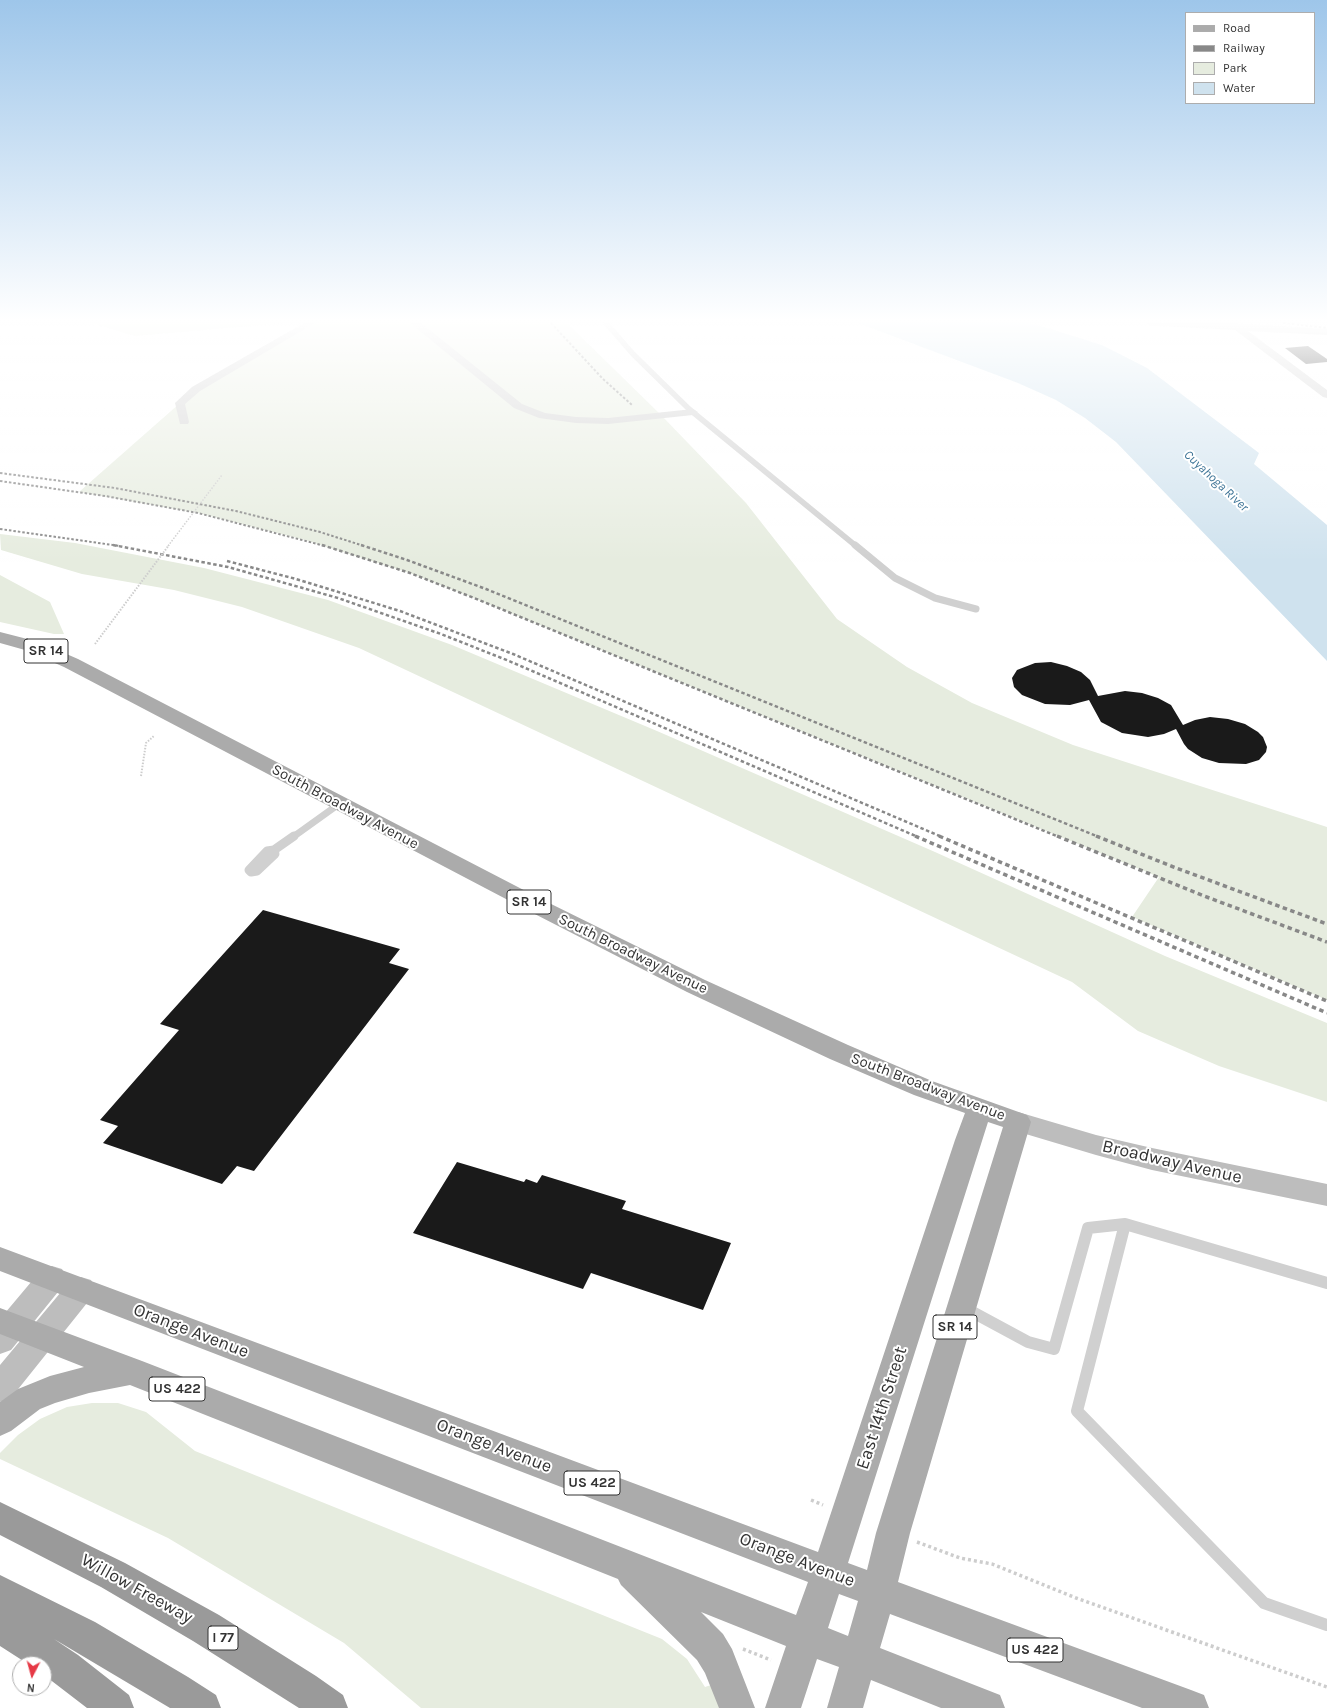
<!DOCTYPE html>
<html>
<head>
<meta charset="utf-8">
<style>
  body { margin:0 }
  #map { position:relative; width:1327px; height:1708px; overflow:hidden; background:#fff; font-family:Karla,sans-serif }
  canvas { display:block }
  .legend { position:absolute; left:1185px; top:12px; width:130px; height:92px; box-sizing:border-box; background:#fff; border:1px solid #adadad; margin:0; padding:5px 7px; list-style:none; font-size:12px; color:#333 }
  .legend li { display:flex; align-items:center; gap:8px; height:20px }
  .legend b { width:20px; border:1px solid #adadad }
  .north { position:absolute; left:12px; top:1656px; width:40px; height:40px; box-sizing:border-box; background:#fff; border:1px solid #adadad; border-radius:50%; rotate:186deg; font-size:11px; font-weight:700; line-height:16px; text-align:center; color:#333 }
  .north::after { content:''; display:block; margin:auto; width:14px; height:18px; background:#e63946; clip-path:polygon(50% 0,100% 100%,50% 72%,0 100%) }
</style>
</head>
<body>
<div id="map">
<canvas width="1327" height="1708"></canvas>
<ul class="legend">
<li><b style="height:5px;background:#ababab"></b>Road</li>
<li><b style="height:5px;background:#888"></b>Railway</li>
<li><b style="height:11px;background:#e6ecdf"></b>Park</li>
<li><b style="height:11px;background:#cfe2ee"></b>Water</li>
</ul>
<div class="north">N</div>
</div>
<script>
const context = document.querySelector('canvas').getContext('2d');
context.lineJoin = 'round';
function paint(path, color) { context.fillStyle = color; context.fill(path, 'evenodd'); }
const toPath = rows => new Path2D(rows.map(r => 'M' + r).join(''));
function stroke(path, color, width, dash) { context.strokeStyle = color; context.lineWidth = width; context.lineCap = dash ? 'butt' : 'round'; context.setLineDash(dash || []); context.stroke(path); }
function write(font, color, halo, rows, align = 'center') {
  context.font = font + ' Karla,sans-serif'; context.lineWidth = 4; context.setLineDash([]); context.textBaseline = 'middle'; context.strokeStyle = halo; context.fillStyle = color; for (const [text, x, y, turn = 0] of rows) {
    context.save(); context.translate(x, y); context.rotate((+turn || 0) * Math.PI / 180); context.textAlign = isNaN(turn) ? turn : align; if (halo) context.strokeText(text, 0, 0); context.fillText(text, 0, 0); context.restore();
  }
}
paint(toPath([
  [90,323,285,323,135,336],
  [310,323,567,323,661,415,746,503,837,619,907,667,972,703,1073,745,1327,827,1327,1000,1132,917,1159,877,474,598,410,573,305,540,198,513,79,492,196,389],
  [0,534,75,543,204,568,328,600,452,645,657,731,935,852,1165,956,1327,1023,1327,1102,1219,1066,1138,1031,1072,982,359,648,242,607,174,590,82,574,1,550],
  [0,575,50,602,64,634,54,634,0,622],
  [92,1403,118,1403,146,1412,195,1451,662,1639,687,1659,705,1687,714,1684,725,1708,421,1708,344,1643,168,1538,0,1459,0,1453,18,1435,40,1419,67,1407]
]), '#e6ecdf');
paint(toPath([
  [858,323,1031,323,1102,345,1147,368,1259,453,1254,464,1327,525,1327,661,1116,442,1085,418,1056,400,1018,383]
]), '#cfe2ee');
paint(toPath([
  [1308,346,1327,359,1327,362,1306,364,1285,348],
  [1051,662,1067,666,1081,672,1090,680,1098,696,1125,691,1142,693,1158,698,1171,705,1183,725,1195,720,1210,717,1228,719,1245,724,1258,732,1263,737,1267,747,1266,752,1259,760,1246,764,1219,763,1202,758,1188,749,1184,744,1176,729,1164,734,1148,737,1122,733,1101,722,1089,700,1070,705,1045,704,1022,695,1014,687,1012,678,1017,670,1035,663],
  [263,910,400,949,389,963,409,969,254,1171,237,1166,222,1184,103,1143,118,1126,100,1120,179,1030,160,1024],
  [457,1162,524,1182,526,1179,537,1183,542,1175,626,1201,622,1209,731,1243,703,1310,591,1273,583,1289,413,1233]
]), '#1a1a1a');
stroke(toPath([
  [141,776,146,743,154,736]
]), '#cdcdcd', 2, [1.5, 1.5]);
stroke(toPath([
  [811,1500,823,1505],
  [917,1542,960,1558,992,1564,1076,1598,1327,1687],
  [743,1649,771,1660]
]), '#cdcdcd', 3.5, [3, 3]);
stroke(toPath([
  [606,323,633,354,689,409,856,546],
  [1150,323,1160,323]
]), '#d0d0d0', 5.5);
stroke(toPath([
  [855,545,895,578,935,598,976,609],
  [293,837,339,804]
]), '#d0d0d0', 7);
stroke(toPath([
  [274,850,275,854,257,871,251,872,249,870,267,851,274,850],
  [274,850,294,836]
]), '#d0d0d0', 9);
stroke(toPath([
  [1125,1224,1077,1411,1264,1603,1327,1625],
  [965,1308,1028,1342,1054,1349,1088,1228,1125,1224,1327,1283]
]), '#d0d0d0', 12);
paint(toPath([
  [304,323,315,323,200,391,185,404,189,422,188,424,180,424,175,403,192,387,304,323],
  [410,323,421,323,522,404,545,413,576,417,608,418,693,409,698,412,693,415,608,424,576,423,539,418,514,408,410,323],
  [1155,323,1236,323,1327,329,1327,335,1248,331,1327,390,1327,398,1323,397,1235,330,1160,326,1155,323]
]), '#d0d0d0');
paint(toPath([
  [1018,1112,1096,1135,1152,1148,1327,1184,1327,1206,1152,1170,1096,1155,1009,1129,1005,1122,1009,1115,1018,1112],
  [52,1266,62,1269,67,1278,62,1287,11,1350,0,1354,0,1319,42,1269,52,1266],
  [81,1277,91,1280,96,1289,91,1298,11,1398,0,1402,0,1365,71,1280,81,1277]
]), '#bdbdbd');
paint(toPath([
  [0,632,39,642,78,659,541,899,705,980,848,1045,932,1081,1027,1115,1031,1122,910,1533,898,1582,1191,1690,1204,1695,1209,1708,1142,1708,890,1614,880,1648,1000,1695,1005,1708,941,1708,871,1680,863,1708,827,1708,839,1667,817,1659,801,1708,765,1708,786,1646,701,1612,723,1634,732,1649,755,1708,719,1708,705,1673,697,1660,621,1585,618,1579,130,1385,89,1393,55,1403,40,1409,11,1431,0,1436,0,1402,18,1389,50,1376,84,1367,0,1334,0,1308,142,1361,796,1615,808,1582,0,1271,0,1247,818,1552,955,1140,965,1113,914,1095,830,1059,687,992,525,909,64,667,25,650,0,643,0,632],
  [988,1122,1003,1127,876,1533,867,1570,848,1563,988,1122],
  [839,1594,858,1601,848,1636,828,1628,839,1594]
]), '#ababab');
paint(toPath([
  [0,1502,125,1563,219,1615,316,1676,343,1695,348,1708,299,1708,193,1641,101,1587,0,1535,0,1502],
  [0,1575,95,1622,188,1677,216,1695,221,1708,170,1708,54,1639,78,1655,129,1695,134,1708,87,1708,44,1675,44,1664,28,1664,0,1646,0,1575]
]), '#9a9a9a');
stroke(toPath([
  [551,323,603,379,632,405],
  [1283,323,1327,328],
  [0,473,115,488,236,511,320,532,364,546],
  [0,481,105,496,198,513,325,546],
  [0,529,120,546]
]), '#888', 2, [2.5, 2]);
stroke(toPath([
  [113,545,228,567,338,598,441,634,509,661,918,837],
  [322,545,410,573,474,598,1059,837],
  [361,545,407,560,486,589,1099,837],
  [227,561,296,579,400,611,513,654,942,837]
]), '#888', 2.5, [3.5, 2.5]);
stroke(toPath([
  [915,836,1327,1013],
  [939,836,1327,1001],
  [1057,836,1204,896,1327,942],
  [1096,836,1171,866,1327,924]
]), '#888', 3.5, [4.5, 3.5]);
stroke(toPath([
  [168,546,222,475]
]), '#cdcdcd', 1.5, [1.5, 1.5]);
stroke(toPath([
  [95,644,169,545]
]), '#cdcdcd', 2, [1.5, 1.5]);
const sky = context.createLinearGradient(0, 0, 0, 562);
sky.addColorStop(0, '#9ec6ea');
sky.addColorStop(0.57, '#fff');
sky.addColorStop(1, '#ffffff00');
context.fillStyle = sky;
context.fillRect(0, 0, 1327, 562);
write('italic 13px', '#3f7597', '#fff', [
  ["Cuyahoga River",1216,481,43]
]);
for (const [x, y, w] of [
  [46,651,44],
  [529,902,44],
  [955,1327,44],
  [177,1389,56],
  [592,1483,56],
  [223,1638,30],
  [1035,1650,56]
]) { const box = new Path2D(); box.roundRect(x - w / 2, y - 12, w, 24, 3); context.fillStyle = '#fff'; context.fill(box); stroke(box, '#333', 1); }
write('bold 14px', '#333', null, [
  ["SR 14",46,651],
  ["SR 14",529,902],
  ["SR 14",955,1327],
  ["US 422",177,1389],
  ["US 422",592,1483],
  ["I 77",223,1638],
  ["US 422",1035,1650]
]);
write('15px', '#333', '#fff', [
  ["South Broadway Avenue",345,807,28],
  ["South Broadway Avenue",633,954,26],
  ["South Broadway Avenue",928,1087,21]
]);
write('18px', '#333', '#fff', [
  ["Broadway Avenue",1172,1162,13],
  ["Orange Avenue",191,1331,21],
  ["East 14th Street",882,1408,-72],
  ["Orange Avenue",494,1446,21],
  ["Orange Avenue",797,1560,21],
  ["Willow Freeway",137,1589,29]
]);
</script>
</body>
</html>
